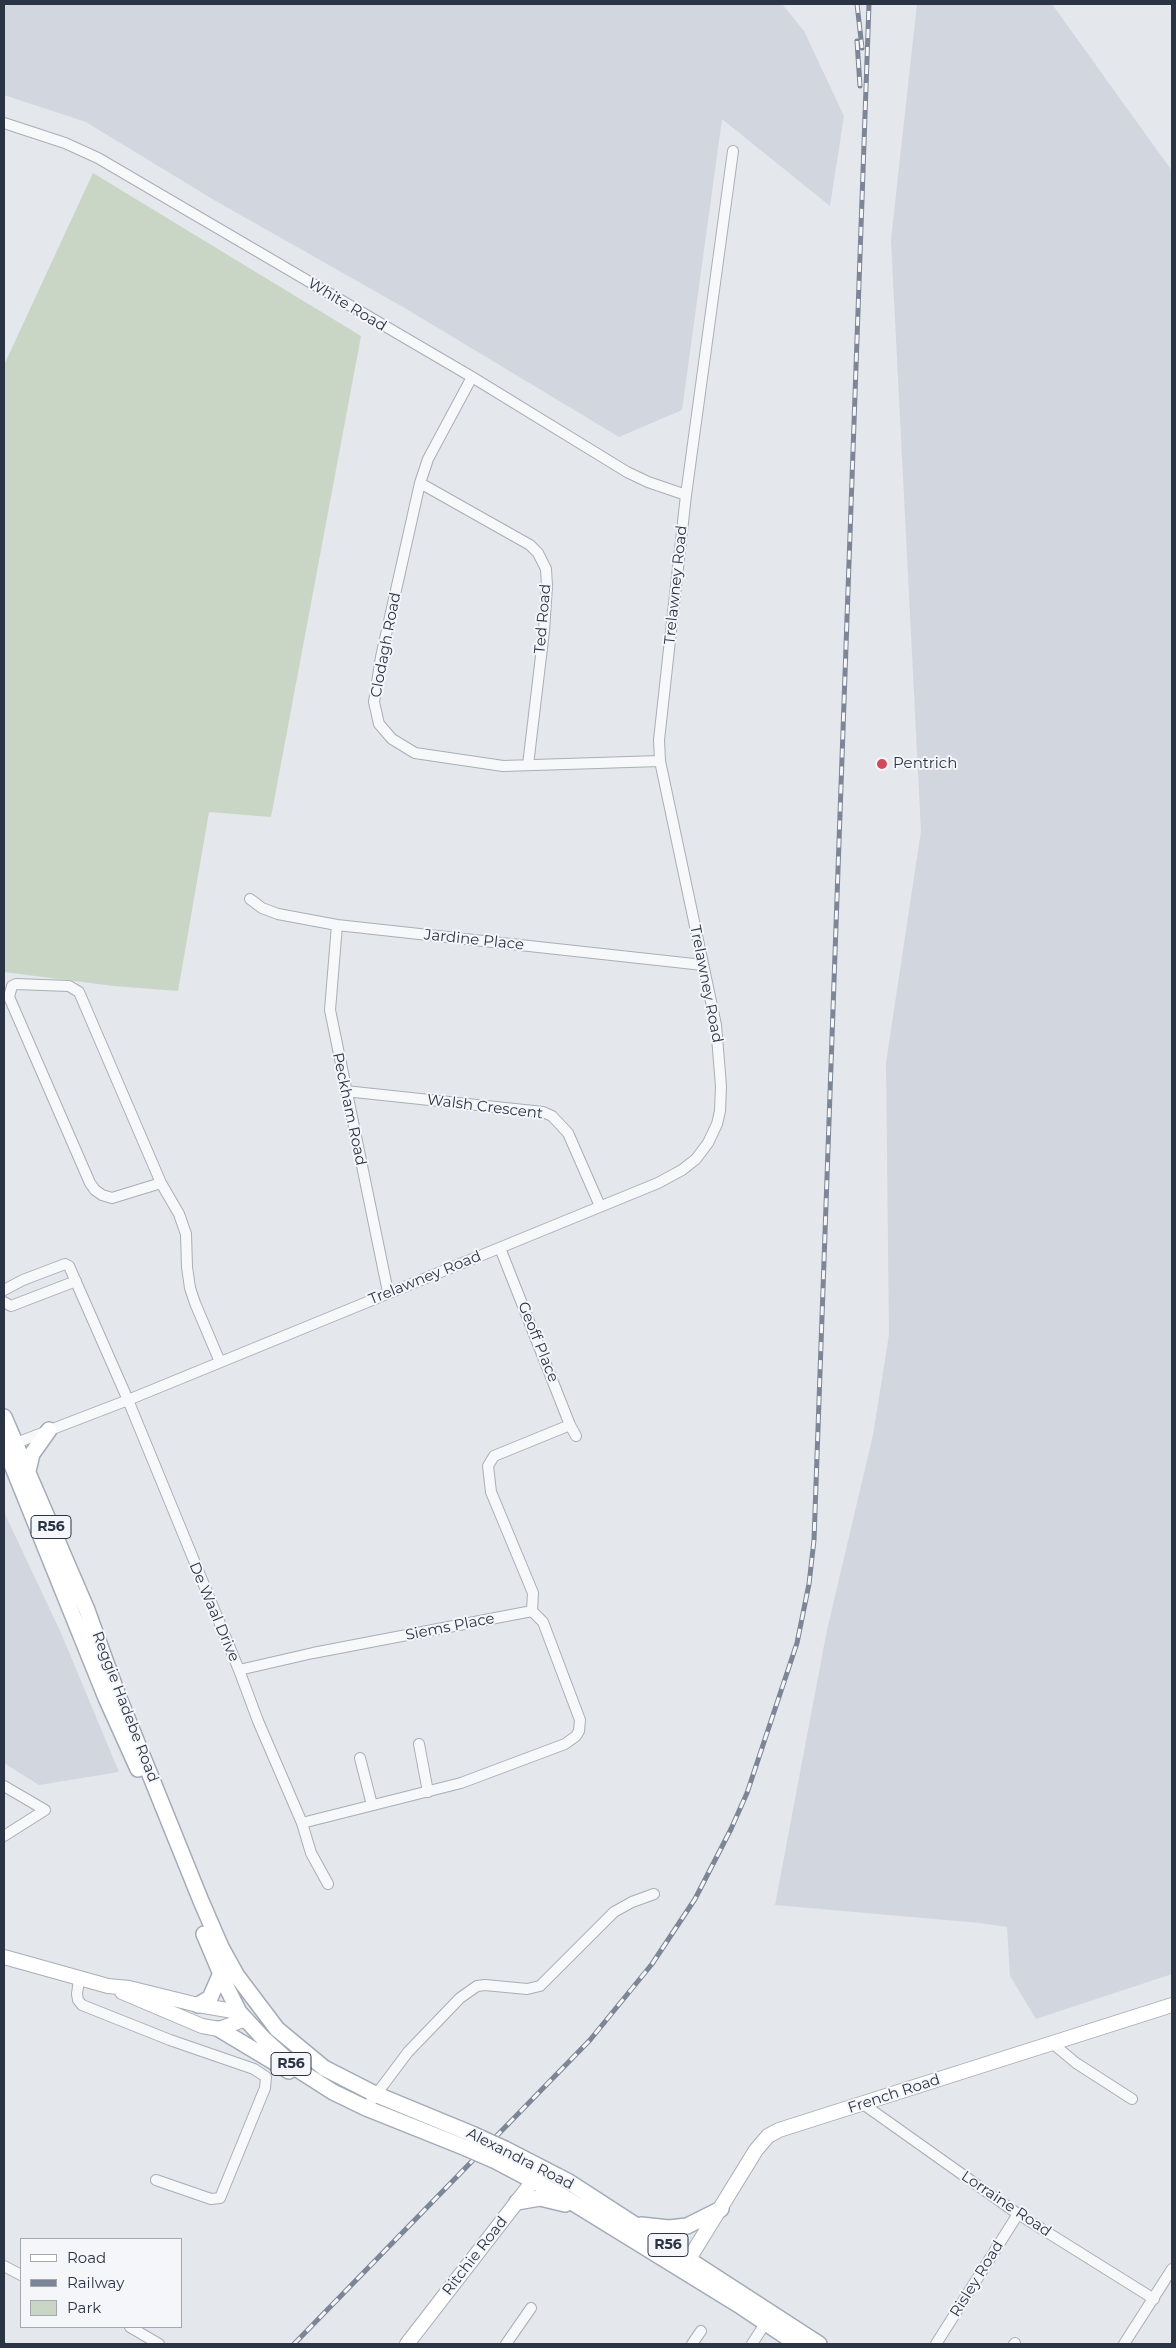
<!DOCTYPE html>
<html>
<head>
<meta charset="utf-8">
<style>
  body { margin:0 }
  #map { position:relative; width:1176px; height:2348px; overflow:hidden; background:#e4e7ec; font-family:Montserrat,sans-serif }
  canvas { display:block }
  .frame { position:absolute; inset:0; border:5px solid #2b3445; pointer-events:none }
  .legend { position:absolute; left:20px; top:2238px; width:162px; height:90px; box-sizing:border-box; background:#f4f6f9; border:1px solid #a4a8b1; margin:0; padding:6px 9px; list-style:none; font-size:15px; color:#2b3445 }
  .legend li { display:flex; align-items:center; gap:10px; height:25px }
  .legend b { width:25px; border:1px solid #a4a8b1 }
</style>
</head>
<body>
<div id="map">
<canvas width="1176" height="2348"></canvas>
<div class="frame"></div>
<ul class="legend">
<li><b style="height:6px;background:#fff"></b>Road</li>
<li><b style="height:6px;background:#7d8696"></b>Railway</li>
<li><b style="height:14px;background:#c9d6c5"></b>Park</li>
</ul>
</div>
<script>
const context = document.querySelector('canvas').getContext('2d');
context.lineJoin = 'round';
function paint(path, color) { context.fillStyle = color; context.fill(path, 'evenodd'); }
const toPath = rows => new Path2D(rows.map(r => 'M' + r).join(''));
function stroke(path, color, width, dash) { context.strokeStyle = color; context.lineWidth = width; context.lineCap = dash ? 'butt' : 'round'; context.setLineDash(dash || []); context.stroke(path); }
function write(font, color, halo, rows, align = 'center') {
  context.font = font + ' Montserrat,sans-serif'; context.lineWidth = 4; context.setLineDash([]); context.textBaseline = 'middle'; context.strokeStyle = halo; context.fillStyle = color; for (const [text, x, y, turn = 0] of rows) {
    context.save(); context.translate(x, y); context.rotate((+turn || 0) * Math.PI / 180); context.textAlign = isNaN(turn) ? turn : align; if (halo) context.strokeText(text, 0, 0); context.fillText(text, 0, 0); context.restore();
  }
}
paint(toPath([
  [4,4,782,4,804,31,844,116,830,206,722,119,682,410,619,437,403,307,214,200,86,122,4,95],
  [917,4,1052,4,1172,171,1172,1974,1036,2019,1010,1976,1007,1927,980,1923,775,1905,827,1630,873,1435,889,1335,886,1063,921,831,891,240],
  [4,1512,61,1633,119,1772,39,1785,4,1763]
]), '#d2d6de');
paint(toPath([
  [93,173,361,336,271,817,209,812,178,991,114,986,4,972,4,365]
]), '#c9d6c5');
stroke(toPath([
  [4,2343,5,2344]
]), '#9fb4cc', 3);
const street = toPath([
  [4,123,65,143,98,158,472,377,627,472,648,482,686,495],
  [472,377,428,459,420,483,381,657,374,702,379,724,392,739,415,753,503,766,660,761],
  [420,483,530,545,538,553,546,569,547,586,544,631,528,765],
  [250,899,262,908,278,914,337,925,703,965],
  [337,925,330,1010,388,1292],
  [345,1091,543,1112,552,1116,568,1133,600,1206],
  [161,1183,112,1198,102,1195,95,1190,90,1183,9,997,12,986,16,984,69,986,79,992,161,1183,179,1214,186,1234,187,1267,190,1288,195,1303,220,1362],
  [500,1248,570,1425,576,1436],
  [4,1290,23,1280,65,1264,69,1266,128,1400,239,1670,258,1721,302,1823,311,1853,328,1884],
  [4,1302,11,1306,76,1281],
  [11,1445,128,1400,658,1183,682,1170,696,1159,708,1143,717,1124,720,1111,721,1086,716,1025,660,761,659,740,686,495,733,151],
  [532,1611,533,1593,491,1492,488,1466,494,1456,570,1425],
  [239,1670,313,1653,532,1611],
  [419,1744,428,1792],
  [360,1758,372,1805],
  [4,1786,45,1810,4,1836],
  [302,1823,461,1783,565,1744,576,1736,579,1731,580,1720,543,1622,532,1611],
  [79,1979,77,1994,78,2000,82,2005,170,2040,254,2069,266,2077,265,2088,220,2198,211,2199,156,2180],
  [1052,2043,1076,2063,1132,2099],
  [863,2104,1018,2214,1154,2299],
  [366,2108,408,2052,460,1998,477,1986,485,1985,527,1989,540,1986,614,1912,632,1902,654,1894],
  [4,2266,21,2275],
  [130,2327,159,2344],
  [506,2344,531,2308],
  [692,2344,701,2331],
  [752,2344,768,2319],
  [936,2344,1018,2214],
  [1014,2344,1015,2343],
  [1124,2344,1172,2269]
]);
const secondary = toPath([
  [4,1957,108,1986,129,1988,198,2005,239,2012],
  [122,1992,202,2026,219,2029,246,2019],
  [684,2267,756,2150,768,2136,779,2130,1172,2005],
  [407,2344,540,2172]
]);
const primary = toPath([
  [4,1417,87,1610,117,1693,201,1901,221,1947,237,1976,277,2029,324,2068,375,2094,472,2134],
  [4,1445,106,1698,138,1769],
  [28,1471,32,1454,49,1430],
  [204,1934,226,1986,239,2012,263,2038,297,2069,333,2092,366,2108,466,2148],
  [198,2005,210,1998,221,1973],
  [219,2029,289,2071],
  [505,2149,569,2182,819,2344],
  [496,2161,562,2196,739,2305,797,2344],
  [517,2202,540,2198,565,2204],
  [641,2225,669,2228,687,2226,721,2209]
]);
stroke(street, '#a9aeb7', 12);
stroke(secondary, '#a9aeb7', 16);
stroke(primary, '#a3abb8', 18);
stroke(street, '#f7f8fa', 10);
stroke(secondary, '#fff', 14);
stroke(primary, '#fff', 15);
const rail = toPath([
  [857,4,862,48],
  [857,41,860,86],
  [294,2344,590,2040,652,1964,695,1899,731,1829,747,1793,797,1643,809,1584,814,1540,869,4]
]);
stroke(rail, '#7d8696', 5);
stroke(rail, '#f4f6f9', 3, [9]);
const primaryBridge = toPath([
  [472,2134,505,2149],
  [466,2148,496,2161]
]);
stroke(primaryBridge, '#a3abb8', 18, []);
stroke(primaryBridge, '#fff', 15);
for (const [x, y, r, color] of [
  [882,764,6,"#d1495b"]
]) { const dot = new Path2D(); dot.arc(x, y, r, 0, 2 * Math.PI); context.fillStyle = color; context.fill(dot); stroke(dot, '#f4f6f9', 2); }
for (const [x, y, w] of [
  [51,1527,40],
  [291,2064,40],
  [668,2245,40]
]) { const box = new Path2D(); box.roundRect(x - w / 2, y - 11.5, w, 23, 4); context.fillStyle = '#f4f6f9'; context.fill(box); stroke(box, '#2b3445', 1); }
write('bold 14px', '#2b3445', null, [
  ["R56",51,1527],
  ["R56",291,2064],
  ["R56",668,2245]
]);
write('15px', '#2b3445', '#f4f6f9', [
  ["White Road",347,305,31],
  ["Trelawney Road",676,585,-84],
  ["Ted Road",543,619,-85],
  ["Clodagh Road",386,645,-79],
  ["Jardine Place",474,940,6],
  ["Trelawney Road",706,984,79],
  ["Walsh Crescent",485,1107,7],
  ["Peckham Road",349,1109,78],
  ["Trelawney Road",425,1278,-22],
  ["Geoff Place",538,1342,68],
  ["De Waal Drive",214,1612,67],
  ["Siems Place",450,1627,-11],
  ["Reggie Hadebe Road",125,1707,69],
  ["French Road",894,2094,-18],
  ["Alexandra Road",520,2159,27],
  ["Lorraine Road",1006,2204,34],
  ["Ritchie Road",475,2256,-52],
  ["Risley Road",977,2279,-58]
]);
write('15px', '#2b3445', '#f4f6f9', [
  ["Pentrich",893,764]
], 'left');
</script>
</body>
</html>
